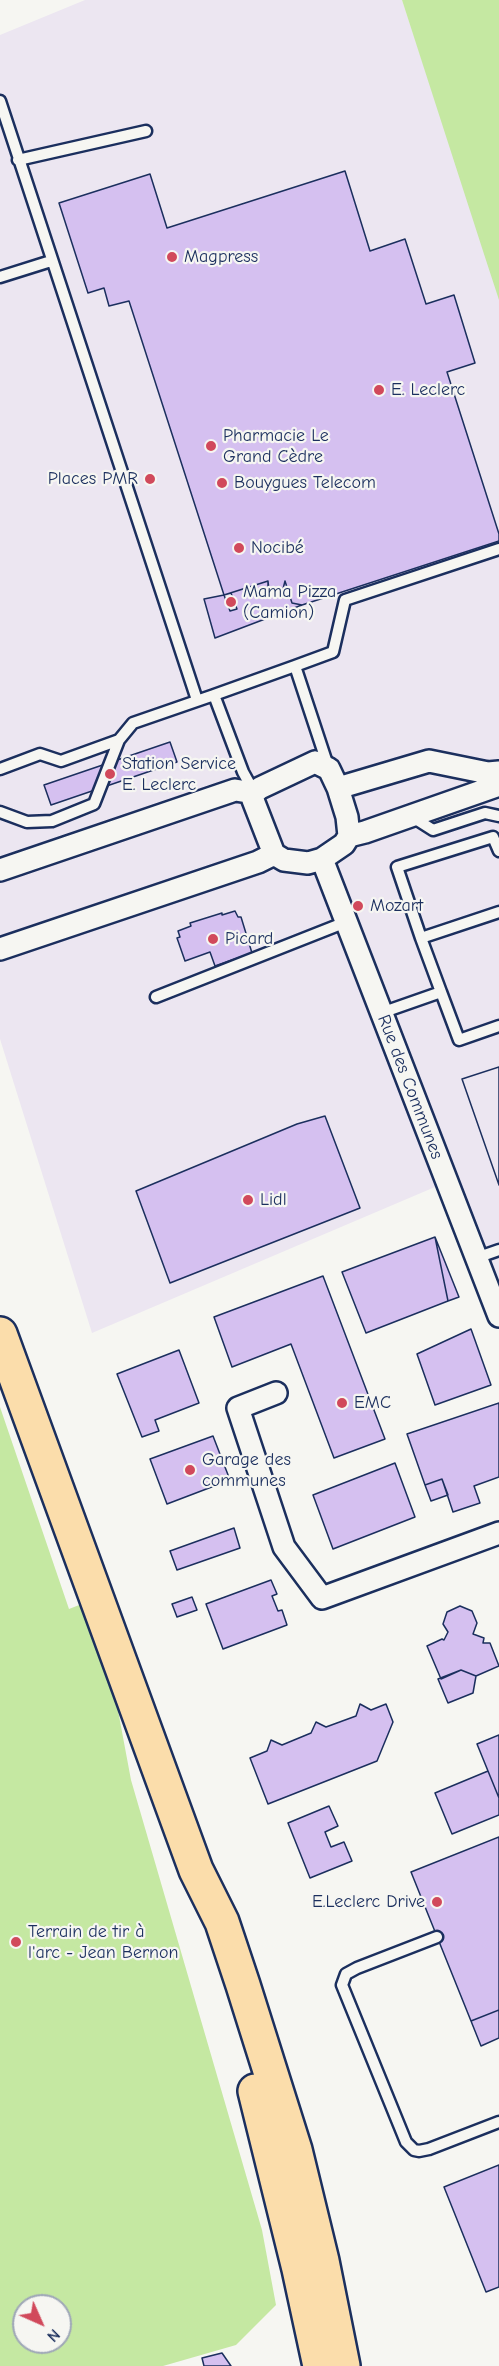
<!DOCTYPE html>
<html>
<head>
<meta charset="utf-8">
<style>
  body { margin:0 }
  #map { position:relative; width:499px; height:2366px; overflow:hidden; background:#f6f6f2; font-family:"Comic Neue",sans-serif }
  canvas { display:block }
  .north { position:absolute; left:12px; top:2294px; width:60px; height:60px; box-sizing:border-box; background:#f6f6f2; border:2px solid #9ea6b7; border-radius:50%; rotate:135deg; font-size:16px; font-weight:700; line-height:24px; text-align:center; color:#1b2f5e }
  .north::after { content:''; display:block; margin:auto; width:21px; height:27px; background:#d1495b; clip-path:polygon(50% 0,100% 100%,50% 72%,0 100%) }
</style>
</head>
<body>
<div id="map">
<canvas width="499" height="2366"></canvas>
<div class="north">N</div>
</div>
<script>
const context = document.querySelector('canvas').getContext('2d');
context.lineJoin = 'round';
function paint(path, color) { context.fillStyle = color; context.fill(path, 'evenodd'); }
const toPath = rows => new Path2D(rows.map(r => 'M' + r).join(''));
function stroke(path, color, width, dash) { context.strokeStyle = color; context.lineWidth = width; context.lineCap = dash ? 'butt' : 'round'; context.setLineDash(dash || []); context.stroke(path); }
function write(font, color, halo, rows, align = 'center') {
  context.font = font + ' "Comic Neue",sans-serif'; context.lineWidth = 4.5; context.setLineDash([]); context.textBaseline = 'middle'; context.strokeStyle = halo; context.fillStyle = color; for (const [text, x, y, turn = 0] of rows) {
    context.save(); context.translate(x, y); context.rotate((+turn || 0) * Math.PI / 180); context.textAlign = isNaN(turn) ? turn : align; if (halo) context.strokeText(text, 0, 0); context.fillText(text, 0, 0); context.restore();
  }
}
paint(toPath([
  [85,0,402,0,499,294,499,1290,494,1292,435,1187,92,1333,0,1039,0,35]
]), '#ece6f1');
paint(toPath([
  [402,0,499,0,499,300,483,251],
  [0,1407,69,1609,97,1598,131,1780,262,2230,276,2305,236,2345,163,2366,0,2366],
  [24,2306,60,2306,60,2342,24,2342]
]), '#c5e8a2');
const building = toPath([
  [345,171,370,251,405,239,426,304,454,295,475,363,447,372,499,534,499,541,302,605,292,603,285,581,283,589,278,593,269,590,268,581,224,595,129,301,109,306,104,288,88,293,59,203,150,174,167,228,345,171],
  [268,581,268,588,274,593,283,589,285,581,292,603,302,605,215,638,204,599,224,595,268,581],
  [231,593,237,609,230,611,224,595,231,593],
  [170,742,177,762,51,805,44,785,170,742],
  [235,911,238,917,241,917,252,953,215,966,210,952,185,961,177,938,180,937,178,931,191,926,190,923,222,913,222,915,235,911],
  [499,1067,499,1185,462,1079,499,1067],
  [499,1067,499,1185,462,1079,499,1067],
  [325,1116,360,1208,170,1283,136,1191,297,1124,325,1116],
  [435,1237,459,1297,448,1301,435,1237],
  [435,1237,448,1301,366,1333,342,1272,435,1237],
  [323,1276,385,1439,334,1458,291,1344,232,1367,214,1317,323,1276],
  [471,1329,491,1385,435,1405,417,1354,471,1329],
  [179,1350,199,1403,155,1420,159,1431,142,1437,117,1374,179,1350],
  [499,1403,499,1477,474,1486,480,1503,453,1512,442,1479,425,1485,407,1434,499,1403],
  [213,1436,230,1480,167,1504,150,1459,213,1436],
  [395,1463,415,1517,333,1549,313,1495,395,1463],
  [442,1479,448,1495,431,1501,425,1485,442,1479],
  [234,1528,240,1548,177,1570,170,1551,234,1528],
  [271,1580,277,1594,272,1596,278,1611,282,1610,287,1625,223,1649,206,1604,271,1580],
  [192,1597,197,1610,177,1617,172,1604,192,1597],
  [460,1606,472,1611,477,1623,473,1634,484,1638,483,1643,490,1643,499,1666,476,1676,461,1670,441,1679,427,1646,442,1639,444,1640,448,1632,443,1624,447,1612,460,1606],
  [461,1670,476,1676,473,1693,448,1703,438,1679,461,1670],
  [360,1704,371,1710,386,1704,393,1722,377,1761,268,1804,250,1758,267,1751,271,1740,282,1745,311,1733,316,1722,326,1727,356,1716,360,1704],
  [499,1735,499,1798,477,1744,499,1735],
  [488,1771,499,1798,499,1815,452,1834,435,1793,488,1771],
  [329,1806,338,1826,325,1832,331,1847,344,1842,352,1861,310,1878,288,1823,329,1806],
  [499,1837,499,2010,471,2021,411,1872,499,1837],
  [499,2010,499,2038,481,2046,471,2021,499,2010],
  [499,2165,499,2287,486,2292,444,2187,499,2165],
  [222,2353,231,2366,204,2366,202,2358,222,2353]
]);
paint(building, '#d5c0f0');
stroke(building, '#1b2f5e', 1.5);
const lane = toPath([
  [0,101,197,700],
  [18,160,146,131],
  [0,277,51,261],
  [295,666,333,652,345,600,499,549],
  [0,769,40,754,61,761,119,740,133,723,214,695],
  [254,792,243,772,214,695,295,666,329,769],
  [0,812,27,822,52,821,94,804,119,740],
  [411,816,433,830,485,813,499,816],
  [421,938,397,867,493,837,499,851],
  [441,992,459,1040,499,1026],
  [156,997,346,922],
  [381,1013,441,992,421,938,499,912],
  [476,1258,499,1250],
  [437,1937,357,1968,346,1974,342,1985,406,2142,414,2150,419,2151,429,2149,499,2122]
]);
const street = toPath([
  [315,762,329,769,338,788,347,817,349,836,344,844,322,859,308,863,284,860,274,854,253,800,254,793,260,788,315,762],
  [338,788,429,761,488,773,499,772],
  [349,836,365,832,499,785],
  [322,859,499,1316],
  [0,870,235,790,254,793],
  [0,949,258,862,274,854],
  [276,1393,238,1408,284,1547,322,1598,499,1533]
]);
const primary = toPath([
  [0,1334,196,1870,222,1922,243,1985,295,2150,322,2261,343,2366],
  [255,2091,299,2269,320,2366]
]);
stroke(lane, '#1b2f5e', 15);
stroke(street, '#1b2f5e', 26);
stroke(primary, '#1b2f5e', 38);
stroke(lane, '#f6f6f2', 10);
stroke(street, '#f6f6f2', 21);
stroke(primary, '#fbddab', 33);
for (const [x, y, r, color] of [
  [172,257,6,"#d1495b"],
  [379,390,6,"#d1495b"],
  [211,446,6,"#d1495b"],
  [150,479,6,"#d1495b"],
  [222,483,6,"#d1495b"],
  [239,548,6,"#d1495b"],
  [231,602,6,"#d1495b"],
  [110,774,6,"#d1495b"],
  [358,906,6,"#d1495b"],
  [213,939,6,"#d1495b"],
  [248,1200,6,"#d1495b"],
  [342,1403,6,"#d1495b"],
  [190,1470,6,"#d1495b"],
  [437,1902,6,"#d1495b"],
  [16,1942,6,"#d1495b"]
]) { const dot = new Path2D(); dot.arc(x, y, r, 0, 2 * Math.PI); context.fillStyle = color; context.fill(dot); stroke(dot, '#f6f6f2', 2); }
write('18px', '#1b2f5e', '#f6f6f2', [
  ["Magpress",184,257],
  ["E. Leclerc",391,390],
  ["Pharmacie Le",223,436],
  ["Grand Cèdre",223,457],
  ["Places PMR",138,479,"right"],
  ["Bouygues Telecom",234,483],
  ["Nocibé",251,548],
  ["Mama Pizza",243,592],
  ["(Camion)",243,613],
  ["Station Service",122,764],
  ["E. Leclerc",122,785],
  ["Mozart",370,906],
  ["Picard",225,939],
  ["Lidl",260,1200],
  ["EMC",354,1403],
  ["Garage des",202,1460],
  ["communes",202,1481],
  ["E.Leclerc Drive",425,1902,"right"],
  ["Terrain de tir à",28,1932],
  ["l'arc - Jean Bernon",28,1953]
], 'left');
write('18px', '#1b2f5e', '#f6f6f2', [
  ["Rue des Communes",410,1087,69]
]);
</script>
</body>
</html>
